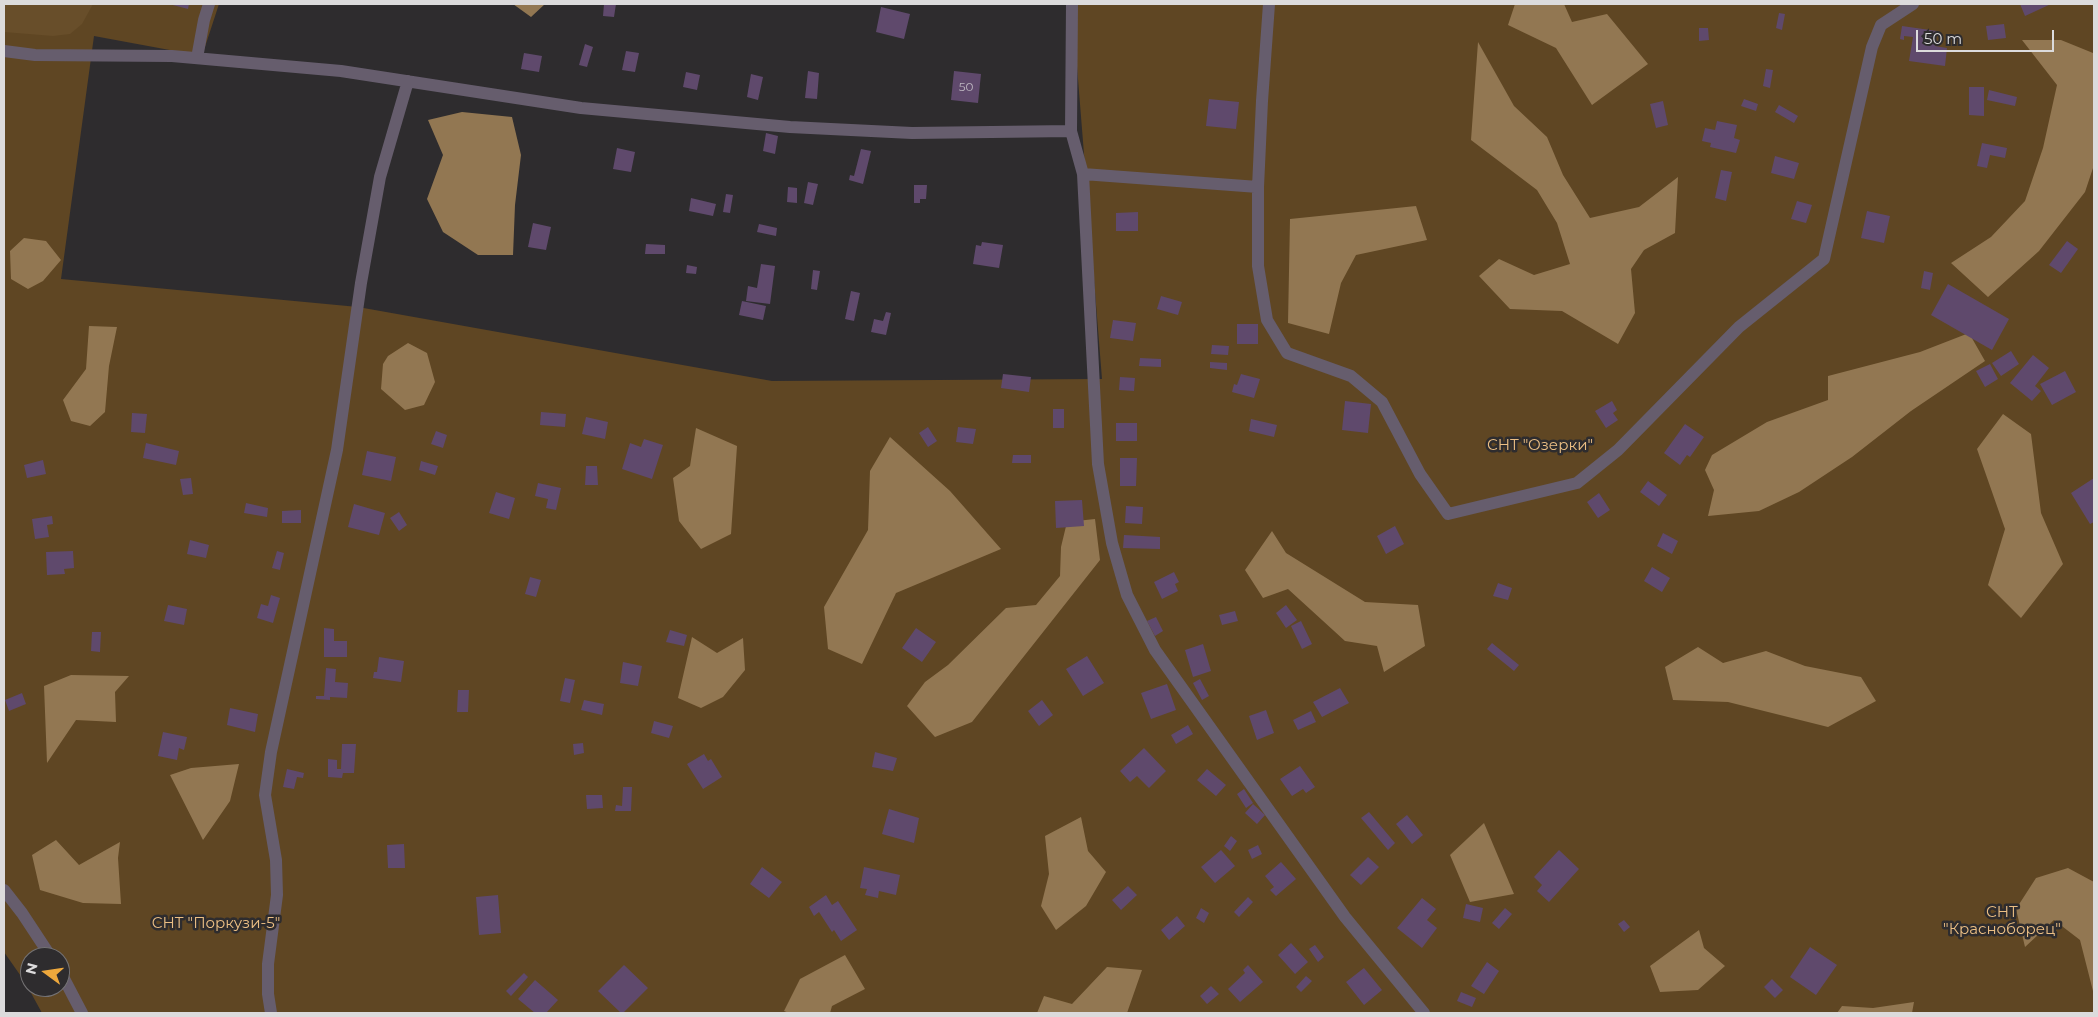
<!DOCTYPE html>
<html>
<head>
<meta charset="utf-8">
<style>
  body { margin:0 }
  #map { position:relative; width:2098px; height:1017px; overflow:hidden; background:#2e2c2e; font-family:Montserrat,sans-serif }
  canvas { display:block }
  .frame { position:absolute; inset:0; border:5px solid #dcdbdc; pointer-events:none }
  .north { position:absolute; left:20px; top:947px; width:50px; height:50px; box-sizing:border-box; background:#2e2c2e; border:1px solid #747274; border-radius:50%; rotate:284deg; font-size:14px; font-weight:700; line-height:20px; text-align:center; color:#dcdbdc }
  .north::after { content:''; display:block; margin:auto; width:18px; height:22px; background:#eea83c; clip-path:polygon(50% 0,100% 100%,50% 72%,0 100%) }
  .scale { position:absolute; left:1916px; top:30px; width:138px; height:22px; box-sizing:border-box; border:2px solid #dcdbdc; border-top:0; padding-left:6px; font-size:15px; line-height:18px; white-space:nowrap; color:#dcdbdc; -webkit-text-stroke:4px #2e2c2e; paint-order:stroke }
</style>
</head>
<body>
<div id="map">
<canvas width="2098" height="1017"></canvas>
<div class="frame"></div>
<div class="north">N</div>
<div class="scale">50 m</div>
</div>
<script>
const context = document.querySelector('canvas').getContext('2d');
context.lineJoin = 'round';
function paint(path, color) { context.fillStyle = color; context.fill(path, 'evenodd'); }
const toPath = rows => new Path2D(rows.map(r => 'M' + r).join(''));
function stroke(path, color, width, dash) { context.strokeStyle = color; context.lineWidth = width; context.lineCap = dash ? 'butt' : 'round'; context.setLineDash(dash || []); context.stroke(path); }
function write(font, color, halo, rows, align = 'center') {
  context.font = font + ' Montserrat,sans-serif'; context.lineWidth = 5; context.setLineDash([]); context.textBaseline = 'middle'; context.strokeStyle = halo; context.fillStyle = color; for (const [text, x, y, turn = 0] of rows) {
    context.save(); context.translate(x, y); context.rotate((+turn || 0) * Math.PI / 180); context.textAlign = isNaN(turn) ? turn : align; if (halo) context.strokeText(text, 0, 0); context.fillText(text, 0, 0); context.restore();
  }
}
paint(toPath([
  [4,4,219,4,202,56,94,36,61,279,358,307,772,381,1102,379,1072,4,2094,4,2094,1013,42,1013,25,982,4,952],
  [30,957,60,957,60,987,30,987]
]), '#5f4623');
paint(toPath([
  [4,4,93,4,82,24,70,34,53,36,4,32]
]), '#684e2a');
paint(toPath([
  [513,4,545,4,531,17],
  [1515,4,1564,4,1572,22,1607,14,1648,64,1592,105,1556,48,1508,25],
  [2022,40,2061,40,2093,53,2094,165,2085,192,2039,251,1988,297,1951,263,1991,237,2025,201,2043,148,2057,85],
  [1478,42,1514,106,1547,137,1563,175,1590,218,1639,207,1678,177,1675,233,1644,250,1631,269,1635,313,1618,344,1562,311,1510,309,1479,276,1499,259,1534,275,1570,264,1557,223,1537,190,1471,140],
  [462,112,512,117,521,155,515,205,513,255,478,255,443,232,427,199,443,155,428,120],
  [1416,206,1427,240,1356,255,1341,283,1329,334,1288,323,1290,219],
  [24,238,46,241,61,260,43,281,28,289,11,279,10,251],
  [89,326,117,327,109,366,105,412,90,426,71,421,63,400,86,369],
  [1969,333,1985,361,1911,411,1852,457,1799,492,1759,511,1708,516,1714,490,1705,470,1712,455,1767,422,1828,400,1828,376,1920,352],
  [408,343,427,353,435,382,424,405,405,410,381,389,383,364,388,356],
  [2003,414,2031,434,2041,513,2063,564,2021,618,1988,585,2005,529,1977,449],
  [696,428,737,446,731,534,701,549,679,521,673,478,690,466],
  [890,437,950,491,1001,549,896,593,862,664,828,649,824,607,868,530,870,471],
  [1095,519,1100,560,972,722,935,737,907,706,925,682,948,665,1006,608,1036,605,1060,576,1061,547,1067,522],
  [1272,531,1286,553,1365,602,1418,605,1425,646,1384,672,1377,646,1345,641,1288,589,1263,598,1245,570],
  [692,637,717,653,743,638,745,670,723,697,701,708,678,698],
  [1698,647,1723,663,1766,651,1805,666,1861,677,1876,701,1828,727,1728,702,1673,700,1665,667],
  [71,675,129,676,115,692,116,722,76,720,47,763,44,686],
  [239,764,230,801,203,840,170,775,191,768],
  [1081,817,1088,851,1106,872,1086,906,1056,930,1041,906,1049,874,1045,836],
  [1484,823,1514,894,1470,902,1450,855],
  [56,840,79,865,120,842,118,858,121,904,83,903,40,890,32,855],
  [2068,868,2094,882,2094,995,2080,940,2054,920,2025,947,2016,909,2036,878],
  [1699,930,1704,948,1725,966,1698,990,1660,992,1650,966],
  [845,955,865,989,832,1006,830,1013,789,1013,784,1011,800,979],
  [1107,967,1142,970,1127,1013,1037,1013,1044,996,1072,1004],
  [1914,1002,1912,1013,1837,1013,1842,1006,1873,1008]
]), '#927752');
paint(toPath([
  [169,4,189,4,188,9],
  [604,4,616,4,614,17,603,16],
  [2020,4,2051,4,2025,16],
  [881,7,910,14,904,39,876,32],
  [1779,13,1785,14,1782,30,1776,28],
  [2004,24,2006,38,1988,40,1986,26],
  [1902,26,1937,31,1935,46,1947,48,1945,66,1909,61,1913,37,1904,36,1904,40,1900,39],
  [1699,28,1708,28,1709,40,1699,41],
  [585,44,593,47,587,67,579,65],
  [626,51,639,53,635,72,622,70],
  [524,53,542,56,539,72,521,69],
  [1766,69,1773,70,1770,88,1763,86],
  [808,71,819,73,817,99,805,98],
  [954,71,981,74,978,103,951,100],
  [686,72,700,75,697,90,683,87],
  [751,74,763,77,758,100,747,97],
  [1969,87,1984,87,1984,116,1969,115],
  [1989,90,2017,97,2015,106,1987,100],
  [1209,99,1239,102,1236,129,1206,126],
  [1744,99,1758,104,1756,111,1741,106],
  [1663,101,1668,125,1656,128,1650,104],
  [1779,105,1798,116,1794,123,1775,112],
  [1717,121,1737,125,1734,138,1740,140,1736,153,1710,147,1711,143,1702,141,1705,128,1715,130],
  [766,133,778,136,775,154,763,151],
  [1982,143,2007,148,2005,158,1990,155,1987,168,1977,166],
  [617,148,635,152,631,172,613,169],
  [861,149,871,151,863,184,849,180,850,175,854,176],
  [1775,156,1799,163,1794,179,1771,173],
  [1721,170,1732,172,1726,201,1715,198],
  [808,182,818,184,813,205,804,203],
  [914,185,927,185,926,199,920,199,920,203,914,203],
  [788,187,797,188,797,203,787,202],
  [726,194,733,195,730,213,723,212],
  [691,198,716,204,713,216,689,211],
  [1797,201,1812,205,1806,223,1791,219],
  [1867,211,1890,216,1884,243,1861,238],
  [1138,212,1138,231,1116,231,1116,213],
  [533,223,551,227,546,250,528,247],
  [759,224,777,228,776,236,757,232],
  [2067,241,2078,249,2061,273,2049,265],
  [982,242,1003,245,999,268,973,264,976,245,981,246],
  [646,244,665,245,665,254,645,254],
  [761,264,775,266,770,304,746,301,748,286,757,288],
  [687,265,697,267,696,274,686,273],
  [813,270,820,271,817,290,811,289],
  [1924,271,1933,273,1930,290,1921,288],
  [1948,284,2009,319,1992,350,1931,315],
  [851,291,860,293,854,321,845,319],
  [1161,296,1182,302,1178,315,1157,309],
  [742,301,766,306,763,320,739,315],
  [886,312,891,313,886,335,871,332,874,319,883,321],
  [1113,320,1136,323,1133,341,1110,338],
  [1237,324,1258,324,1258,344,1237,344],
  [1212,345,1229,346,1228,355,1211,354],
  [2011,351,2019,364,2001,376,1992,363],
  [2033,355,2049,368,2035,386,2041,391,2032,401,2010,383],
  [1140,358,1161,359,1161,367,1139,366],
  [1210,362,1227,363,1227,370,1210,368],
  [1990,364,1998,379,1985,387,1976,371],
  [2065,371,2076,392,2052,405,2040,384],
  [1003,374,1031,377,1029,392,1001,388],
  [1241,374,1260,379,1254,398,1232,392,1234,384,1237,385],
  [1120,377,1135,378,1134,391,1119,390],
  [1345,401,1371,404,1368,433,1342,430],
  [1612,401,1617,410,1613,413,1618,420,1606,428,1595,411],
  [1053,409,1064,409,1064,428,1053,428],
  [541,412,566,414,565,427,540,425],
  [132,413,147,414,145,433,131,432],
  [586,417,608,422,605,439,582,434],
  [1251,419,1277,425,1274,437,1249,431],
  [1116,423,1137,423,1137,441,1116,441],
  [1685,424,1704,437,1690,457,1687,455,1680,465,1664,453],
  [928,427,937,441,928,447,919,433],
  [958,427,976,429,973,444,956,442],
  [436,431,447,435,443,448,431,444],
  [644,439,663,445,652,479,622,469,630,443,641,447],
  [146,443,179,451,176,465,143,458],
  [367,451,396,457,391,481,362,475],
  [1013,455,1031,455,1031,463,1012,463],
  [1120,458,1137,458,1136,486,1120,486],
  [43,460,46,474,27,478,24,465],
  [421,461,438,466,435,475,419,470],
  [586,466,597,466,598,485,585,485],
  [191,478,193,494,183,495,180,479],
  [2094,478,2094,522,2090,524,2071,493],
  [1648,481,1667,495,1659,506,1640,492],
  [538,483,561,488,556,510,546,508,548,499,535,496],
  [496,492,515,498,509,519,489,513],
  [1599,493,1610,510,1598,518,1587,502],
  [1082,500,1084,526,1056,528,1055,501],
  [246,503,268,508,267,517,244,513],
  [354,504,385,513,379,535,348,527],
  [1126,506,1143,507,1142,524,1125,523],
  [301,510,301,523,282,523,282,511],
  [399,512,407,525,399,531,390,518],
  [52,516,53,524,47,525,49,537,35,539,32,519],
  [1395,526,1404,544,1386,554,1377,536],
  [1663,533,1678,541,1672,554,1657,546],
  [1124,535,1160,537,1160,549,1123,548],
  [190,540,209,545,206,558,187,554],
  [73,551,74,568,64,569,65,574,47,575,46,552],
  [277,551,284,553,280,570,272,568],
  [1652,567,1670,578,1662,592,1644,581],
  [1174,572,1179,582,1175,584,1178,591,1162,599,1154,582],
  [530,577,541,580,536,597,525,594],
  [1498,583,1512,588,1508,600,1493,596],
  [271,595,280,598,273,623,257,618,261,604,268,606],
  [168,605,187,609,184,625,164,621],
  [1286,605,1297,620,1286,628,1276,613],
  [1235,611,1238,621,1222,625,1219,615],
  [1156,617,1163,631,1155,636,1147,621],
  [1301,621,1312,644,1302,649,1291,626],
  [324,628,334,629,334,641,347,641,347,657,324,657],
  [916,628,936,642,922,662,902,648],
  [670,630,687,635,684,646,666,642],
  [92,632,101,632,100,652,91,651],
  [1492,643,1519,665,1514,671,1487,649],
  [1203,644,1211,671,1193,677,1185,650],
  [1087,656,1104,683,1083,696,1066,669],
  [379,657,404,661,401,682,373,678,374,672,377,672],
  [623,662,642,666,638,686,620,683],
  [326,668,336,669,335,682,348,683,347,698,330,697,330,700,316,699,316,696,324,696],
  [565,678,575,680,570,703,560,701],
  [1200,679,1209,696,1202,700,1193,683],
  [1167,684,1176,710,1151,719,1141,693],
  [1340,688,1349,703,1322,717,1313,702],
  [458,690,469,690,468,712,457,712],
  [22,693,26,704,9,711,5,700],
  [584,700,604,704,602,715,581,710],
  [1042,700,1053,715,1039,726,1028,711],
  [230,708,258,714,255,732,227,725],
  [1266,710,1274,733,1257,740,1249,716],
  [1311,711,1316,722,1298,730,1293,720],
  [654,721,673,726,669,738,651,733],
  [1188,725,1193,734,1176,744,1171,735],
  [163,732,187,737,184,750,179,748,177,760,158,756],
  [583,743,584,753,574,755,573,744],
  [342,744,356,744,354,773,343,773,342,778,328,777,328,759,337,760,337,769,341,769],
  [1144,748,1166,771,1149,788,1137,776,1130,782,1120,771],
  [875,752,897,758,893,771,872,767],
  [704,754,708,761,711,759,722,777,703,789,687,764],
  [1300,766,1315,787,1306,793,1303,789,1292,796,1280,779],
  [287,769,304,773,303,778,297,777,294,789,283,787],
  [1207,769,1226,785,1216,796,1197,780],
  [623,787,632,787,631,811,615,811,616,805,622,806],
  [1244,789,1253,803,1246,808,1237,794],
  [586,795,602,795,603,808,587,809],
  [1253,804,1265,815,1257,824,1245,813],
  [889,809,919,818,914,843,882,834],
  [1369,812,1395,843,1388,850,1361,818],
  [1407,815,1423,835,1412,844,1396,824],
  [1231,836,1237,841,1230,851,1224,846],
  [404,844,405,868,388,868,387,845],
  [1258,845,1262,854,1252,859,1248,850],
  [1221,850,1235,866,1215,883,1201,867],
  [1559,850,1579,869,1549,902,1537,891,1542,885,1534,877],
  [1368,857,1379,867,1361,885,1350,875],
  [1281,862,1296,879,1276,896,1270,890,1274,887,1265,876],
  [762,867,782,882,769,898,750,884],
  [864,867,900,875,896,895,879,891,878,898,865,895,867,889,860,888],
  [1128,886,1137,895,1121,910,1112,900],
  [498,895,501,933,479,935,476,897],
  [826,895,832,905,838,901,857,930,841,941,834,930,832,932,819,912,814,916,809,907],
  [1248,897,1253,902,1239,917,1234,912],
  [1422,898,1436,909,1427,920,1437,928,1422,948,1397,928],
  [1466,904,1483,908,1480,922,1463,918],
  [1201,908,1209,913,1204,923,1196,918],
  [1505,908,1512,914,1499,929,1492,923],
  [1177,916,1185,926,1169,940,1161,930],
  [1624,920,1630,927,1624,932,1618,924],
  [1291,943,1308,962,1295,974,1278,955],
  [1315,945,1324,957,1318,962,1309,949],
  [1810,947,1837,965,1816,995,1790,977],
  [1487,962,1499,971,1484,994,1471,986],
  [624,965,648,988,623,1013,621,1013,598,991],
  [1248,965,1263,982,1240,1002,1228,989,1245,973,1243,970],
  [1364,968,1382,990,1364,1005,1346,982],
  [524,973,528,977,511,996,506,991],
  [1306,976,1312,981,1301,992,1296,987],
  [1772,979,1783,990,1775,998,1764,987],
  [535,980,558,1000,546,1013,535,1013,518,999],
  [1211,986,1219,994,1207,1004,1200,996],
  [1461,992,1476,998,1472,1007,1457,1001]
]), '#5f496c');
stroke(toPath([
  [1269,4,1262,101,1258,187,1258,266,1267,320,1287,353,1351,376,1382,402,1420,474,1448,514,1577,483,1618,450,1739,327,1824,259,1872,47,1881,25,1913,4],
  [4,51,35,55,172,56,341,71,581,108,790,127,912,133,1071,131,1072,4],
  [197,58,204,20,209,4],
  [1071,131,1083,174,1098,464,1112,543,1127,595,1155,650,1345,917,1424,1013],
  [1083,174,1258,187],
  [4,890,22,913,51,957],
  [60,971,82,1013],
  [271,1013,268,994,268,964,277,895,276,860,265,795,271,752,337,450,361,283,380,177,408,81]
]), '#665d6d', 12);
write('12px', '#bdb6c0', null, [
  ["50",966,87]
]);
write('15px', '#ecbf84', '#2e2c2e', [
  ["СНТ \"Озерки\"",1540,446],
  ["СНТ",2002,913],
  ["\"Красноборец\"",2002,930],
  ["СНТ \"Поркузи-5\"",216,924]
]);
</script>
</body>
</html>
